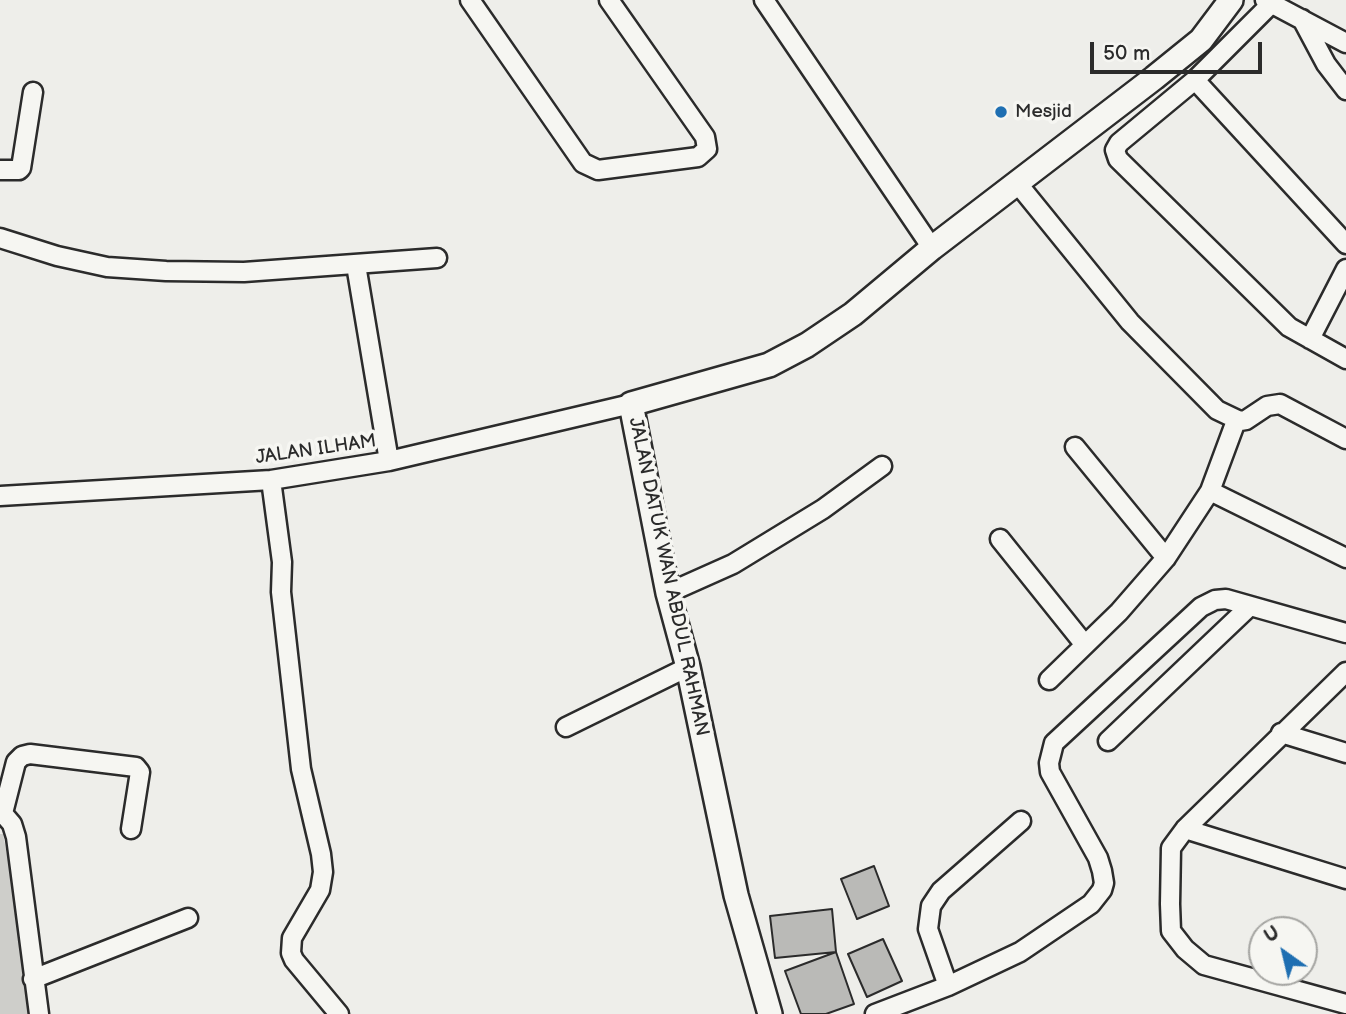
<!DOCTYPE html>
<html>
<head>
<meta charset="utf-8">
<style>
  body { margin:0 }
  #map { position:relative; width:1346px; height:1014px; overflow:hidden; background:#eeeeea; font-family:"Balsamiq Sans",sans-serif }
  canvas { display:block }
  .north { position:absolute; left:1248px; top:916px; width:70px; height:70px; box-sizing:border-box; background:#f6f6f2; border:2px solid #a5a5a2; border-radius:50%; rotate:326deg; font-size:19px; font-weight:700; line-height:28px; text-align:center; color:#2b2b2b }
  .north::after { content:''; display:block; margin:auto; width:24px; height:32px; background:#1f6fb2; clip-path:polygon(50% 0,100% 100%,50% 72%,0 100%) }
  .scale { position:absolute; left:1090px; top:42px; width:172px; height:32px; box-sizing:border-box; border:4px solid #2b2b2b; border-top:0; padding-left:9px; font-size:21px; line-height:24px; white-space:nowrap; color:#2b2b2b; -webkit-text-stroke:5px #f6f6f2; paint-order:stroke }
</style>
</head>
<body>
<div id="map">
<canvas width="1346" height="1014"></canvas>
<div class="north">U</div>
<div class="scale">50 m</div>
</div>
<script>
const context = document.querySelector('canvas').getContext('2d');
context.lineJoin = 'round';
function paint(path, color) { context.fillStyle = color; context.fill(path, 'evenodd'); }
const toPath = rows => new Path2D(rows.map(r => 'M' + r).join(''));
function stroke(path, color, width, dash) { context.strokeStyle = color; context.lineWidth = width; context.lineCap = dash ? 'butt' : 'round'; context.setLineDash(dash || []); context.stroke(path); }
function write(font, color, halo, rows, align = 'center') {
  context.font = font + ' "Balsamiq Sans",sans-serif'; context.lineWidth = 7; context.setLineDash([]); context.textBaseline = 'middle'; context.strokeStyle = halo; context.fillStyle = color; for (const [text, x, y, turn = 0] of rows) {
    context.save(); context.translate(x, y); context.rotate((+turn || 0) * Math.PI / 180); context.textAlign = isNaN(turn) ? turn : align; if (halo) context.strokeText(text, 0, 0); context.fillText(text, 0, 0); context.restore();
  }
}
paint(toPath([
  [0,834,3,834,12,881,29,1014,0,1014]
]), '#cececa');
const building = toPath([
  [874,866,889,906,857,919,841,879,874,866],
  [832,909,836,952,775,958,770,916,832,909],
  [883,939,902,981,867,997,848,954,883,939],
  [836,952,854,1004,826,1014,801,1014,785,971,836,952]
]);
paint(building, '#babab7');
stroke(building, '#2b2b2b', 2);
const minor = toPath([
  [470,0,583,163,598,170,698,157,707,149,705,137,609,0],
  [764,0,932,248],
  [1265,0,1346,43],
  [1271,4,1195,80,1119,143,1115,150,1118,159,1289,327,1346,359],
  [1302,19,1326,64,1346,90],
  [1195,80,1346,244],
  [0,170,19,170,21,168,33,92],
  [1018,184,1130,322,1217,410,1240,421,1246,420,1267,406,1280,404,1346,439],
  [0,238,57,256,107,267,166,271,244,272,437,258],
  [356,265,389,461],
  [1310,339,1346,269],
  [1075,447,1166,558],
  [271,480,282,562,281,592,301,769,321,854,323,872,320,890,292,938,291,953,294,960,339,1014],
  [1210,491,1346,558],
  [0,496,271,480,389,461,631,404],
  [1000,539,1085,645],
  [668,593,733,564,823,509,882,466],
  [1346,672,1185,829,1171,848,1170,904,1171,931,1185,949,1204,965,1346,1004],
  [1049,680,1119,612,1166,558,1210,491,1236,421],
  [566,727,688,667],
  [1281,733,1346,753],
  [1108,741,1250,606],
  [0,810,12,824,16,837,39,1014],
  [3,813,16,762,22,756,30,754,136,767,140,772,131,829],
  [1185,829,1346,879],
  [33,979,188,918],
  [948,986,928,929,931,906,941,891,1021,821],
  [875,1014,948,986,1020,952,1091,904,1102,890,1104,883,1102,871,1098,858,1050,772,1049,763,1054,743,1201,607,1215,600,1226,599,1346,633]
]);
const tertiary = toPath([
  [770,1014,736,895,688,667,668,593,631,404,769,365,807,345,853,314,932,248,1154,78,1201,40,1231,0]
]);
stroke(minor, '#2b2b2b', 23);
stroke(tertiary, '#2b2b2b', 28);
stroke(minor, '#f6f6f2', 18);
stroke(tertiary, '#f6f6f2', 23);
for (const [x, y, r, color] of [
  [1001,112,7,"#1f6fb2"]
]) { const dot = new Path2D(); dot.arc(x, y, r, 0, 2 * Math.PI); context.fillStyle = color; context.fill(dot); stroke(dot, '#f6f6f2', 2.5); }
write('19px', '#2b2b2b', '#f6f6f2', [
  ["Mesjid",1015,112]
], 'left');
write('19px', '#2b2b2b', '#f6f6f2', [
  ["JALAN ILHAM",316,450,-8],
  ["JALAN DATUK WAN ABDUL RAHMAN",668,577,78]
]);
</script>
</body>
</html>
